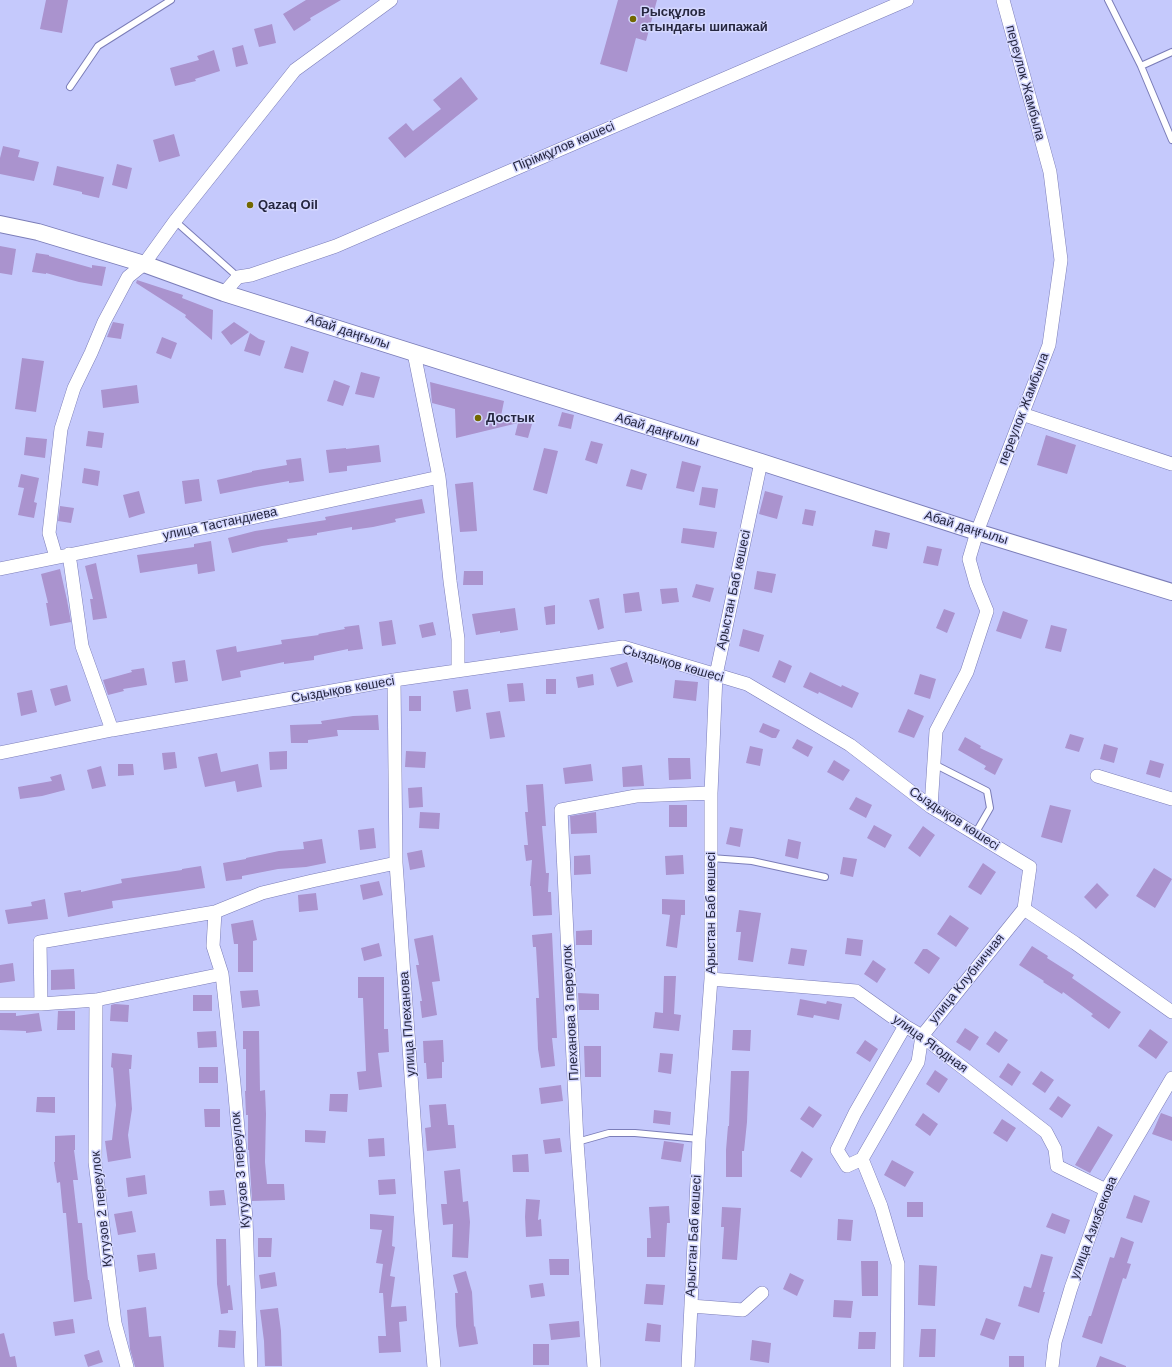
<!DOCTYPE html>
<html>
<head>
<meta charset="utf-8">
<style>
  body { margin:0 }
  canvas { display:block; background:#c5c9fc }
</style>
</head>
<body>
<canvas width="1172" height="1367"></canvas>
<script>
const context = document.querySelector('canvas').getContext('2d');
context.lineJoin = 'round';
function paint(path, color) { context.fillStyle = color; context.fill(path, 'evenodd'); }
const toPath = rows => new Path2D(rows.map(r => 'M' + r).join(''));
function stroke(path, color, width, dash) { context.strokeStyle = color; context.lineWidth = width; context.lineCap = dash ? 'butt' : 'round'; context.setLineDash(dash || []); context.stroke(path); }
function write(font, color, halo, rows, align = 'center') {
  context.font = font + ' Helvetica,sans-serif'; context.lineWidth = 3; context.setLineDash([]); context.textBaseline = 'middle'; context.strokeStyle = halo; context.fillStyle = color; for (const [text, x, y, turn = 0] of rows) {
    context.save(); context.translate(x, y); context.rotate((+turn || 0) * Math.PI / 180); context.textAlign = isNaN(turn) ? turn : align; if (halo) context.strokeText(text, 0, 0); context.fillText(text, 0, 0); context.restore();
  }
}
paint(toPath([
  [46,0,68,0,62,33,40,29],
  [306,0,341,0,310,18,311,20,294,31,283,14],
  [618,0,657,0,646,41,636,38,627,72,600,64],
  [272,24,276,43,259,47,254,29],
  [243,45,248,64,236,67,232,48],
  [214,50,220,71,195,79,196,81,175,86,170,68,199,60,197,56],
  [461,77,478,99,405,158,388,138,406,123,413,131,441,109,433,100],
  [174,134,180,156,159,162,153,140],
  [3,146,20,150,18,157,39,162,34,181,0,174,0,158],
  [117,164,132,168,127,189,112,185],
  [57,166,104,177,99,198,82,194,82,192,53,185],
  [0,246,16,249,12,275,0,273],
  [36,253,49,255,49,256,92,268,92,265,106,267,102,286,79,282,46,273,46,274,32,272],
  [137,280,183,295,182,298,213,310,212,340,185,317,186,315,136,283],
  [113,322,124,324,121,339,107,337],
  [234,322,249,332,231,345,221,332],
  [250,333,259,339,265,341,260,356,244,351],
  [162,337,177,343,171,359,156,353],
  [291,346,309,352,303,373,284,368],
  [22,358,44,361,36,412,15,409],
  [361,372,380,377,374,398,355,394],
  [334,380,350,386,343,406,327,401],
  [430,382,504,401,501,416,532,424,528,438,515,435,518,423,456,438,455,409,432,403],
  [137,385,139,403,103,408,101,390],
  [562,412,574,415,571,429,558,426],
  [88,431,104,433,102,448,86,446],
  [1046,435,1076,445,1067,474,1037,465],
  [26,437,47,439,45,458,24,455],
  [591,441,603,444,597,464,585,460],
  [379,445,381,462,347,466,347,471,329,473,326,450,346,448,346,449],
  [544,448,558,451,547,494,533,490],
  [301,458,304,481,289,483,289,481,255,487,220,494,217,480,252,472,252,471,287,465,286,460],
  [682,461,701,466,694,492,676,488],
  [84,468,100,471,98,486,82,483],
  [631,469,647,474,642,490,626,486],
  [21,474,39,478,34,502,37,503,34,518,18,515,24,488,18,487],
  [199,479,202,501,185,504,182,481],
  [473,482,477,531,460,532,455,484],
  [702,487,718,489,715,508,699,505],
  [139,491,145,513,129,518,123,495],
  [765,491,783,496,777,519,759,514],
  [422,499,425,513,395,519,396,522,373,527,352,530,352,527,317,533,317,535,287,539,288,542,262,546,232,553,228,538,255,531,326,520,325,517],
  [60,506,74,508,71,523,58,521],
  [805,509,816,511,813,526,802,524],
  [683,528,717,532,714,548,681,543],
  [875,530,890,533,887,549,872,546],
  [211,541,215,571,198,574,197,564,140,573,137,555,194,547,194,544],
  [927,546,942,549,938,566,923,563],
  [96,563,107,618,93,620,90,599,93,599,85,566],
  [60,569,67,600,71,622,50,626,46,603,48,603,41,574],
  [464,571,483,571,483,585,463,585],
  [757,571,776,574,772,593,754,589],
  [696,584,714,588,710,602,692,597],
  [677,588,679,602,662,604,660,589],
  [639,592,642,611,625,613,623,594],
  [599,598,604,628,598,630,589,600],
  [555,605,555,624,546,625,544,607],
  [515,608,518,630,500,633,500,631,476,635,472,614],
  [944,609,955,613,947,633,936,628],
  [1003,611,1028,620,1021,639,996,631],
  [392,620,396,644,382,646,379,622],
  [433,622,436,635,422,638,419,625],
  [359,625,363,649,348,651,348,649,314,656,314,660,284,664,284,662,240,671,241,677,222,681,216,650,236,646,237,652,282,644,281,640,319,635,318,634,345,629,344,627],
  [1051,625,1067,629,1061,652,1045,648],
  [743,629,764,635,759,652,739,646],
  [185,660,188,681,175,683,172,662],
  [779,660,792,666,785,683,772,677],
  [627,662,633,682,617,687,610,668],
  [144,668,147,685,123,689,124,691,108,695,103,680,132,672,131,670],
  [810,672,841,687,842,685,859,693,852,708,819,692,818,694,803,687],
  [593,674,594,685,578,688,576,677],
  [920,674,936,679,930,699,914,694],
  [546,679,556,679,556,694,546,694],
  [675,680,698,682,696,701,673,698],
  [523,683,525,701,509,702,507,684],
  [67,685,71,701,55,706,50,689],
  [468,689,471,709,456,712,453,691],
  [32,690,37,712,21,716,17,693],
  [409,696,421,696,421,711,409,711],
  [908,709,924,716,914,738,898,732],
  [500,711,505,737,490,739,486,713],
  [378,715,379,730,337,730,338,736,308,740,308,743,291,743,290,725,322,724,321,721,353,716],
  [763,723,780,730,776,738,772,738,759,732],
  [1070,734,1084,738,1079,752,1065,748],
  [965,737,981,746,980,748,1003,759,995,775,984,769,986,766,958,750],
  [797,739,813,747,808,757,792,748],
  [1104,744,1118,748,1114,763,1100,759],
  [750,746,763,749,760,766,746,763],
  [287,751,287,769,270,770,269,752],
  [406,751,426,752,425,768,405,767],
  [175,752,177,768,164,770,162,753],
  [217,753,221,772,258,764,262,787,237,792,235,781,205,787,198,757],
  [668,758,690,758,691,779,669,780],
  [834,760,850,770,843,781,827,772],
  [1150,760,1164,764,1160,778,1146,774],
  [118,764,133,764,134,775,118,776],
  [591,764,593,781,565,784,563,768],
  [642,765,644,786,623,787,622,767],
  [101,766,106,786,92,789,87,770],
  [61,774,65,790,42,796,20,799,18,787,52,781,50,777],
  [543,784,546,826,542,826,546,873,549,873,548,892,551,892,552,915,533,916,531,886,530,886,532,860,526,861,524,845,528,845,525,812,528,812,526,785],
  [422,787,423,807,409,808,408,788],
  [856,797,872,805,866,818,849,809],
  [669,805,687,805,687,827,669,827],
  [1050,805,1071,810,1062,843,1041,837],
  [420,812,440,813,439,829,419,828],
  [596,812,597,833,571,834,570,816],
  [874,825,892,835,885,848,867,838],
  [923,826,935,835,920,857,908,848],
  [730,827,743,829,740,847,726,844],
  [374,828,376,848,360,850,358,830],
  [322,839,326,863,306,867,278,869,242,876,242,879,226,881,223,863,246,859,246,858,279,851,304,849,303,842],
  [788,839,801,842,798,859,785,856],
  [422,850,425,867,410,870,407,853],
  [590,855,591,874,574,875,574,856],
  [683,855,684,874,666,875,665,856],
  [843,857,857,859,853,877,840,874],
  [983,863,996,872,981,895,968,887],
  [201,866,205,888,112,901,113,908,68,917,64,893,81,890,81,892,122,883,121,879,182,870,182,869],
  [1154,868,1172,879,1155,908,1136,896],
  [379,881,383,895,363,900,360,885],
  [1097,883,1109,895,1096,909,1084,897],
  [316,893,318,910,299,912,298,895],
  [45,899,48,919,8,924,5,910,32,906,31,902],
  [662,899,685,900,685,915,681,915,677,948,666,946,670,915,662,914],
  [739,910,761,913,753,962,738,960,741,932,736,932],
  [950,915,969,928,956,947,937,934],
  [253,920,257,940,253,941,253,972,238,972,238,944,234,944,231,924],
  [592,930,592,945,576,945,576,931],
  [552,933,557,1038,552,1038,555,1066,541,1068,538,1049,536,998,539,998,536,947,533,947,532,935],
  [433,935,440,981,432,982,437,1015,422,1018,420,1001,422,1001,416,965,419,965,414,939],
  [847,938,863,940,861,956,845,954],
  [379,943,382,956,364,961,361,948],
  [1032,946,1048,956,1047,958,1074,975,1072,978,1121,1012,1109,1029,1091,1016,1093,1014,1063,992,1062,994,1043,982,1044,981,1019,965],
  [791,948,807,950,804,966,788,964],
  [923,949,927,949,940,958,929,974,914,963],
  [873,960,886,969,877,983,864,974],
  [13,963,15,981,0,983,0,965],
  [74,969,75,989,51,990,51,970],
  [664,976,676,976,674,1014,681,1015,679,1031,653,1028,655,1012,663,1013],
  [358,977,384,977,384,1029,388,1029,389,1052,378,1053,382,1087,359,1090,357,1072,366,1071,363,998,358,998],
  [258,990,260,1006,242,1008,240,991],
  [578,993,599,994,599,1010,579,1010],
  [193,995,212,995,212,1011,193,1011],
  [800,999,826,1004,827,1001,842,1004,839,1020,814,1015,813,1018,797,1015],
  [115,1004,129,1005,128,1022,110,1021,111,1005],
  [58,1011,75,1011,75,1030,57,1030],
  [0,1013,16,1013,16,1016,39,1013,42,1031,26,1033,26,1031,0,1030],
  [965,1028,979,1037,970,1051,956,1042],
  [1150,1029,1168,1042,1156,1059,1138,1046],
  [733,1030,751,1030,750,1051,732,1050],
  [216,1031,217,1047,198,1048,197,1032],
  [243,1031,259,1031,260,1091,265,1090,266,1114,265,1162,267,1184,284,1184,285,1200,252,1201,249,1150,248,1150,248,1115,246,1115,245,1091,246,1091,246,1049,243,1049],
  [995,1031,1008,1040,999,1053,986,1044],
  [443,1040,444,1062,442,1062,442,1078,427,1079,426,1063,424,1063,423,1041],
  [865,1040,878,1049,870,1062,856,1053],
  [584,1046,601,1046,601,1077,585,1077],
  [112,1053,132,1055,131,1069,129,1069,132,1109,128,1135,131,1158,108,1162,105,1141,112,1140,116,1105,113,1068,111,1067],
  [660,1053,673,1054,671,1074,658,1072],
  [1008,1063,1021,1072,1012,1086,999,1077],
  [199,1067,218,1067,218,1083,199,1083],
  [935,1070,948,1079,939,1093,926,1084],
  [731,1071,749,1071,747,1122,744,1151,742,1151,742,1177,726,1177,726,1150,728,1126,729,1126],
  [1041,1071,1054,1080,1045,1093,1032,1084],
  [561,1085,563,1101,541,1104,539,1088],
  [330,1094,348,1094,347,1112,329,1111],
  [1058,1096,1071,1105,1062,1118,1049,1109],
  [37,1097,55,1097,55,1113,36,1112],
  [446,1104,448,1125,454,1125,456,1148,427,1151,425,1128,431,1127,429,1105],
  [809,1106,822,1115,813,1128,800,1119],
  [204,1109,220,1109,220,1127,205,1127],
  [654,1110,671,1112,670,1125,653,1123],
  [923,1113,938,1124,930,1136,915,1125],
  [1161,1113,1172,1117,1172,1141,1152,1134],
  [1002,1119,1016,1128,1007,1142,993,1133],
  [1098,1126,1113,1135,1090,1173,1075,1165],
  [305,1130,326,1131,325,1143,305,1142],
  [75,1135,75,1150,74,1150,78,1180,73,1180,78,1223,82,1223,88,1280,89,1280,92,1299,74,1302,66,1213,63,1213,60,1182,57,1183,54,1162,55,1162,55,1136],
  [384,1138,385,1156,369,1157,368,1139],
  [560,1138,562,1152,545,1154,543,1140],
  [664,1141,684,1144,681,1162,661,1159],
  [802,1151,813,1159,801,1178,790,1171],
  [528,1154,529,1172,513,1172,512,1155],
  [892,1160,914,1172,905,1187,884,1175],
  [460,1169,463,1202,468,1201,470,1222,468,1258,452,1257,453,1224,443,1225,441,1204,447,1204,444,1171],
  [145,1175,147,1194,128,1197,126,1178],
  [395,1179,396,1194,379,1195,378,1180],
  [224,1190,226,1205,210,1206,209,1191],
  [1134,1195,1150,1201,1142,1223,1126,1218],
  [526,1199,540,1200,538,1220,541,1219,542,1236,526,1237,525,1217],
  [907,1202,923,1202,923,1217,907,1217],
  [669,1206,670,1223,667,1223,665,1257,647,1257,647,1238,651,1238,649,1207],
  [722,1207,741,1208,737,1260,722,1259,724,1227,721,1227],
  [132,1211,136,1232,118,1235,114,1214],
  [1052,1213,1070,1220,1065,1234,1046,1227],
  [370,1214,394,1216,392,1246,395,1247,390,1276,395,1277,391,1307,406,1306,407,1321,399,1322,401,1352,379,1353,378,1336,386,1336,383,1293,379,1293,383,1264,376,1263,382,1230,370,1229],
  [838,1219,853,1220,851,1241,837,1240],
  [1121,1237,1134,1242,1127,1263,1131,1264,1126,1279,1123,1278,1102,1344,1082,1337,1089,1316,1091,1316,1110,1257,1114,1258],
  [258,1238,272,1238,271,1257,258,1257],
  [216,1239,226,1239,227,1286,230,1285,233,1310,228,1310,228,1313,221,1314,217,1284],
  [155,1253,157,1269,139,1272,137,1255],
  [1041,1254,1053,1257,1043,1292,1045,1292,1039,1313,1018,1306,1024,1286,1031,1288],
  [549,1259,569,1259,569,1275,550,1275],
  [861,1261,878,1261,878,1296,862,1296],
  [919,1265,937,1266,935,1306,918,1305],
  [466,1271,472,1292,474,1327,475,1326,478,1344,459,1347,456,1326,455,1293,458,1293,453,1275],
  [275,1272,277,1286,261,1289,259,1275],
  [790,1273,804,1280,797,1296,783,1289],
  [543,1283,545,1296,531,1298,529,1285],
  [646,1284,665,1285,663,1305,644,1304],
  [834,1300,853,1301,851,1318,833,1317],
  [146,1307,149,1337,161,1336,164,1367,135,1367,130,1349,127,1310],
  [278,1308,281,1331,282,1366,265,1366,264,1341,260,1310],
  [986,1318,1001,1323,994,1340,980,1335],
  [73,1319,75,1333,55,1336,53,1322],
  [579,1321,580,1337,551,1340,549,1324],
  [647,1323,661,1325,660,1342,645,1341],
  [921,1329,936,1329,935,1357,919,1357],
  [219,1330,236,1331,235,1348,218,1347],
  [859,1332,876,1332,875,1349,858,1349],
  [4,1333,10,1357,15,1356,17,1367,0,1367,0,1334],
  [752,1340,771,1343,769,1363,750,1360],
  [533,1344,549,1344,549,1365,533,1365],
  [99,1350,103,1362,88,1367,84,1355],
  [1009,1356,1024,1356,1024,1367,1009,1367],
  [1100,1356,1126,1366,1126,1367,1096,1367]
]), '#aa93ce');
const service = toPath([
  [1108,0,1141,66,1172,140],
  [1141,66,1172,52],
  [70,87,98,46,171,0],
  [175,221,238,277],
  [934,764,987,791,990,808,975,834],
  [711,858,752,861,825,877],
  [577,1142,609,1133,635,1133,699,1139]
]);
const minor = toPath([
  [224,293,238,277,251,275,336,246,907,0],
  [414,353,439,477,450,581,458,639,458,671],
  [1022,414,1172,464],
  [69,554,82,646,112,730],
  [56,557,49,533,61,429,74,388,91,353,104,322,128,277,144,264,175,221,295,70,391,0],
  [0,569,247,519,439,477],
  [394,680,396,863,421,1217,434,1367],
  [0,753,112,730,394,680,623,647,747,684,850,745,931,807,1030,867,1024,909,1075,943,1172,1012],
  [1097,776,1172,799],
  [931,807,936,731,967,672,987,611,976,584,969,559,977,532,1049,345,1061,260,1050,172,1003,0],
  [215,912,213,946,222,974,234,1084,246,1218,251,1367],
  [711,979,856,991,905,1026,922,1036,1046,1132,1055,1149,1057,1166,1106,1190],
  [96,1000,95,1162,115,1323,127,1367],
  [0,1004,41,1004,96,1000,222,974],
  [41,1004,40,942,215,912,262,893,312,881,396,863],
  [905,1026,855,1113,837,1150,847,1166,862,1159,918,1062,922,1036,1024,909],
  [862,1159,881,1206,898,1264,897,1367],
  [691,1306,743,1310,762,1293],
  [594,1367,577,1142,561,810,636,796,711,793],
  [688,1367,699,1139,711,979,711,793,716,675,761,462],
  [1052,1367,1055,1342,1071,1288,1106,1190,1172,1078]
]);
const tertiary = toPath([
  [0,224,38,232,144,264,224,293,761,462,977,532,1172,592]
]);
stroke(service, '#7b7db8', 8);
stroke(minor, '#7b7db8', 14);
stroke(tertiary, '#7b7db8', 18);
stroke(service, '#fff', 6);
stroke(minor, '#fff', 13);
stroke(tertiary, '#fff', 16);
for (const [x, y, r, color] of [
  [633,19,4,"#736800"],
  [250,205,4,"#736800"],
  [478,418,4,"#736800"]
]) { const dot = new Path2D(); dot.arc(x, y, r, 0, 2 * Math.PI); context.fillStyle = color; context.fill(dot); stroke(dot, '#d4d7fe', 1.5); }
write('bold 13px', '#262740', '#d4d7fe', [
  ["Рысқұлов",641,12],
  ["атындағы шипажай",641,27],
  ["Qazaq Oil",258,205],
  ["Достык",486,418]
], 'left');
write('13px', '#262740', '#d4d7fe', [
  ["переулок Жамбыла",1025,83,75],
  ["Пірімқұлов көшесі",564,147,-23],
  ["Абай даңғылы",348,332,18],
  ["переулок Жамбыла",1024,409,-69],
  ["Абай даңғылы",657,430,17],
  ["улица Тастандиева",220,524,-12],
  ["Абай даңғылы",966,528,17],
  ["Арыстан Баб көшесі",734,590,-78],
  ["Сыздықов көшесі",673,664,16],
  ["Сыздықов көшесі",343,690,-10],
  ["Сыздықов көшесі",954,819,33],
  ["Арыстан Баб көшесі",711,913,-90],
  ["улица Клубничная",967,979,-51],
  ["Плеханова 3 переулок",571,1013,-93],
  ["улица Плеханова",408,1024,-94],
  ["улица Ягодная",930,1044,36],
  ["Кутузов 3 переулок",241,1170,-95],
  ["Кутузов 2 переулок",102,1209,-96],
  ["улица Азизбекова",1094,1228,-69],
  ["Арыстан Баб көшесі",694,1236,-87]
]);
</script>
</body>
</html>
